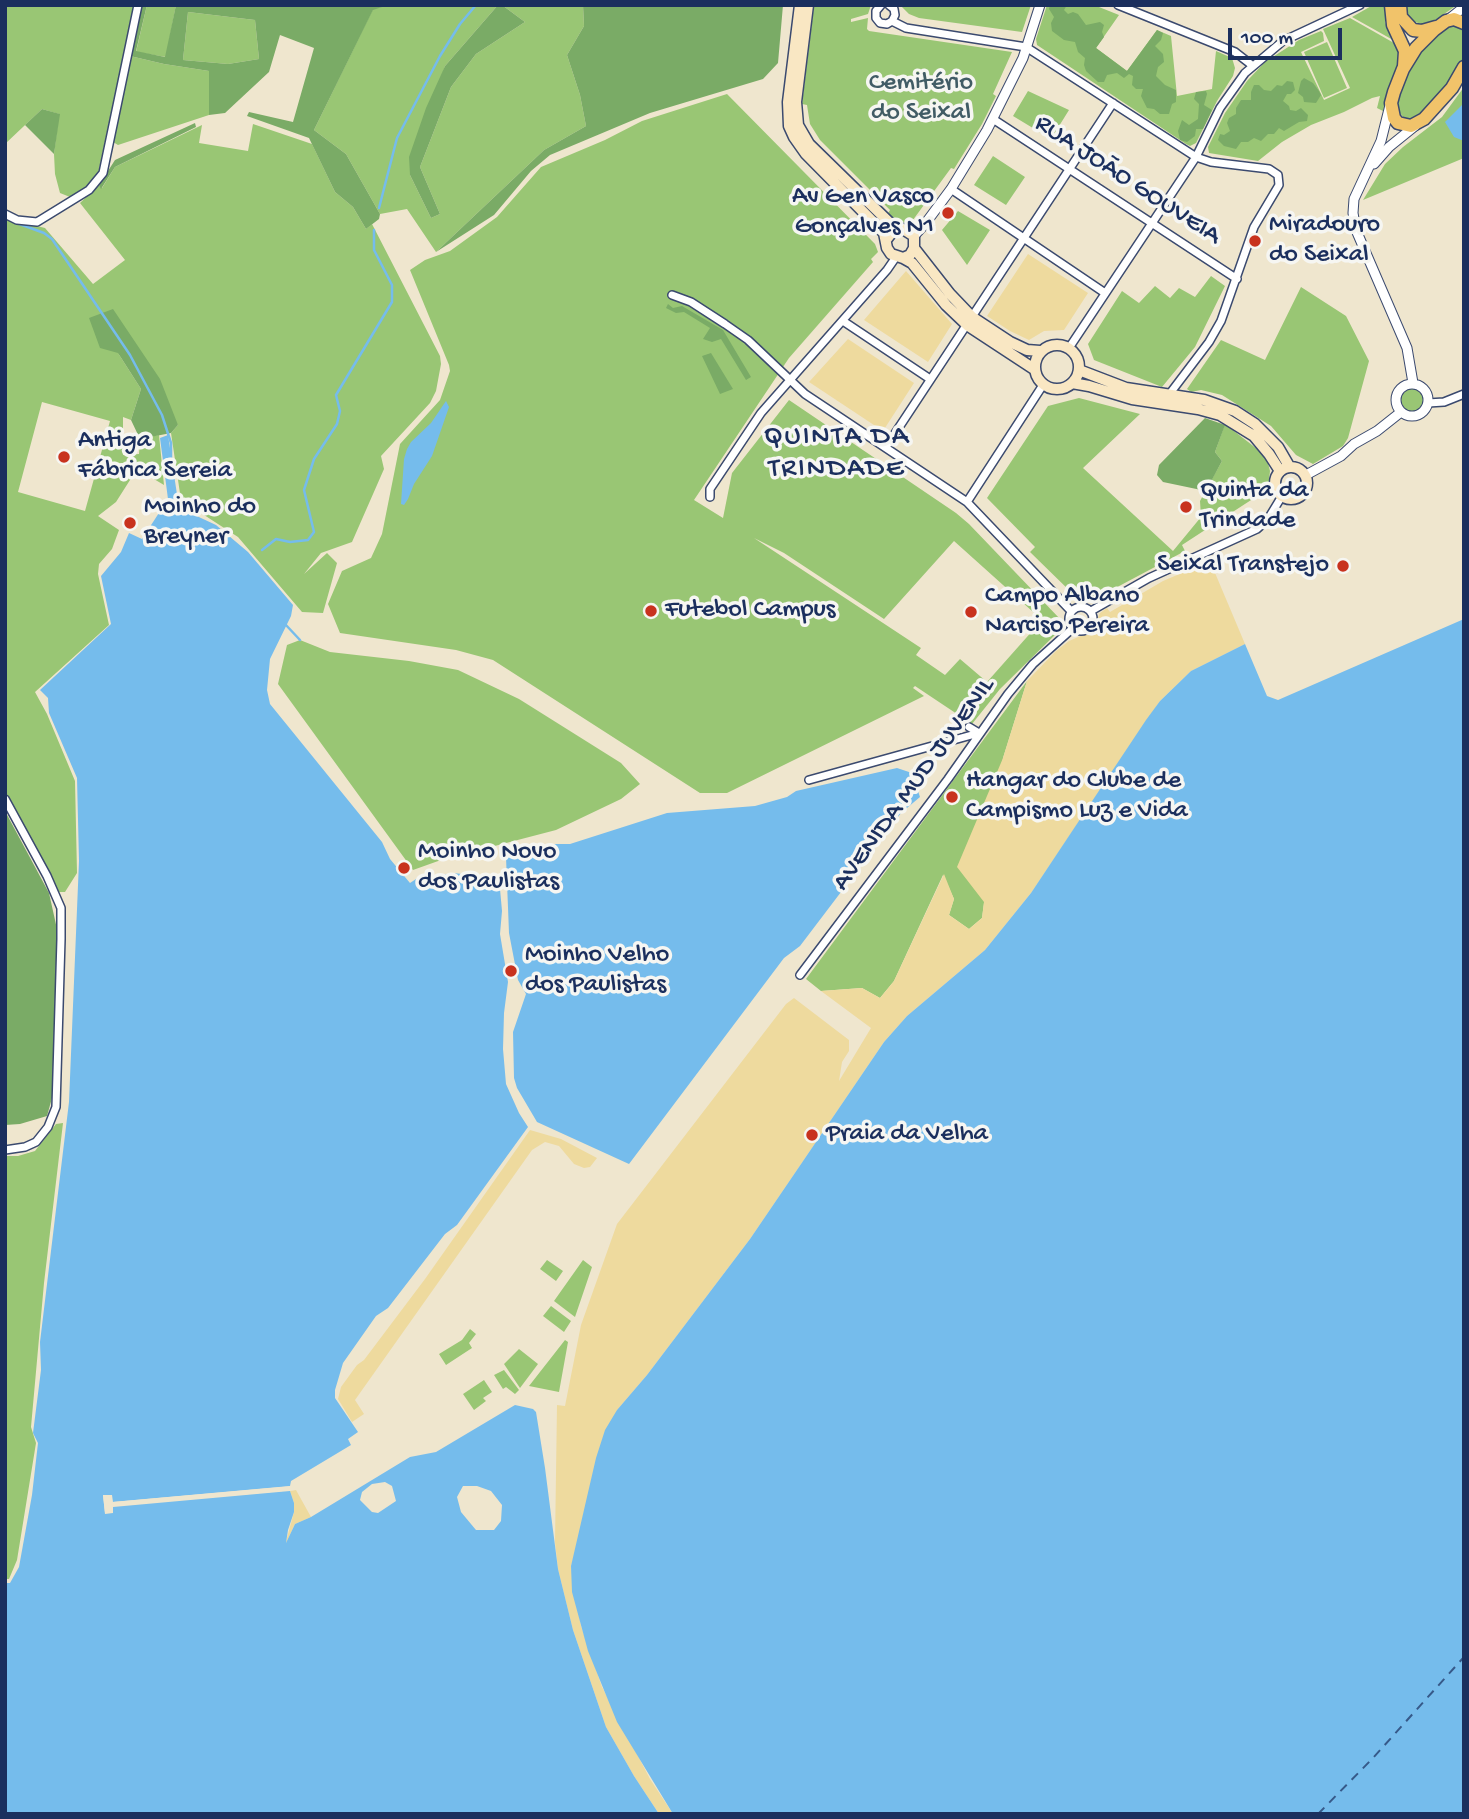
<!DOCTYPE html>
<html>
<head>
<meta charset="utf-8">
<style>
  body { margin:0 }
  #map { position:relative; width:1469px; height:1819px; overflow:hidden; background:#efe6ce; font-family:"Gochi Hand",sans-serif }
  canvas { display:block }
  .frame { position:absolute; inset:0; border:7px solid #1b2f5e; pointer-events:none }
  .scale { position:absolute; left:1228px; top:28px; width:114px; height:32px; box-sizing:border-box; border:4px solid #1b2f5e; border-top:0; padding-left:9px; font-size:21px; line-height:24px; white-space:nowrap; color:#1b2f5e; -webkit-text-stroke:5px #f6f6f2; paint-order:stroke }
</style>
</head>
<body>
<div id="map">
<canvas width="1469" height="1819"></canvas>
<div class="frame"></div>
<div class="scale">100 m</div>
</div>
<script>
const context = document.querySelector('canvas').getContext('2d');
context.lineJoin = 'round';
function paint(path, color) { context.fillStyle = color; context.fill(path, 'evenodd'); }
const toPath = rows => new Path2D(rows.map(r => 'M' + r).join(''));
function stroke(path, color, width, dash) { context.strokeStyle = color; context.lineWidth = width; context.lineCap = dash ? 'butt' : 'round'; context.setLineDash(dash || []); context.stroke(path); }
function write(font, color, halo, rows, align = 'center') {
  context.font = font + ' "Gochi Hand",sans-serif'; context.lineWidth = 7; context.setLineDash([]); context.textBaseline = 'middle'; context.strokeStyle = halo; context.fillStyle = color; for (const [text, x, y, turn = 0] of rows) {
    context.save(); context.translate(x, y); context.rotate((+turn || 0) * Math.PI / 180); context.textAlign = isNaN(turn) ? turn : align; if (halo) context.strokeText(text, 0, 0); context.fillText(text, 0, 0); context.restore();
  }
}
paint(toPath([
  [5,5,134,5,98,174,89,186,70,197,60,193,55,174,54,154,59,114,42,109,5,144],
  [147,5,176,5,166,57,136,52],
  [388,5,498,5,445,66,410,175,431,218,440,214,420,167,451,87,476,54,525,22,502,5,583,5,584,26,567,55,580,95,586,126,544,150,436,252,407,209,380,214,346,154,314,130,373,9],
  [814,5,871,5,868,14,851,19,851,22,868,18,867,29,869,31,1012,52,993,94,996,96,982,124,954,169,951,168,910,224,896,222,887,215,890,210,820,140,810,124,807,105,802,104],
  [900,5,1031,5,1022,32,919,18,909,14],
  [1047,5,1094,5,1119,15,1096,48,1127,71,1157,30,1171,36,1177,96,1212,89,1216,51,1232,58,1235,68,1233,76,1217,101,1196,143,1190,146,1186,144,1037,45,1036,39],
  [1373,5,1385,5,1385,22,1393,40,1352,17],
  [1406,5,1457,5,1434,21,1423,25,1413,21,1407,13],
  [188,12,255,20,259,59,228,64,183,60],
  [1350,18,1394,43,1398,52,1397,69,1383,111,1377,108,1380,96,1372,98,1344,112,1311,125,1282,142,1258,161,1209,153,1208,147,1225,113,1247,81,1265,62,1299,40,1321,31,1323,33,1324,41,1301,52,1324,100,1350,88,1323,29],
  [1448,26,1458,27,1464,31,1464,56,1456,74,1433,106,1411,120,1405,119,1397,110,1398,93,1404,74,1427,43],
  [1327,42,1347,88,1324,98,1304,52],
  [130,56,164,64,209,71,209,115,118,145,113,142],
  [1464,87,1464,158,1363,200,1385,164,1403,147,1442,117],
  [1028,91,1069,110,1051,139,1013,116],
  [727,94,875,244,878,252,871,259,873,262,789,358,694,500,723,518,732,473,789,400,956,513,969,524,1061,620,1061,629,1000,689,972,724,915,686,913,688,924,696,727,793,700,793,493,660,456,650,340,633,328,604,342,571,371,558,382,534,400,444,440,400,450,371,449,365,410,270,425,260,450,251,497,217,541,167,605,140,642,121],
  [754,538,784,553,884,619,954,541,1042,620,987,682,960,659,945,675,916,655,921,648],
  [253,124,312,144,335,192,353,207,366,229,372,224,440,356,441,364,436,391,430,403,381,456,384,469,352,542,321,553,304,574,327,553,337,563,323,613,302,612,238,537,181,500,171,433,178,425,118,353,141,389,131,420,123,417,123,455,139,454,140,439,159,435,164,485,137,469,116,502,98,516,119,530,112,549,99,564,98,574,109,625,35,692,47,714,75,781,77,873,65,892,59,892,5,791,5,218,45,228,93,284,125,260,80,203,99,185,102,188,115,167,202,125,199,143,248,151],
  [42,402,110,421,85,511,18,492],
  [993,156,1025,177,1006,205,974,185],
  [958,211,990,230,967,265,942,230],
  [1211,276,1225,286,1195,347,1162,387,1094,360,1088,344,1122,291,1139,303,1155,286,1170,298,1179,288,1195,297],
  [1301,287,1346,316,1369,361,1348,438,1343,446,1313,464,1296,455,1271,426,1222,395,1201,390,1191,392,1187,389,1221,340,1265,360],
  '1401 400a11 11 0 1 1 22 0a11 11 0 1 1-22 0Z',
  [1079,398,1140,414,1083,468,1173,551,1201,517,1200,501,1222,461,1215,452,1225,424,1261,452,1268,463,1270,471,1268,489,1182,545,1185,551,1106,593,1091,599,1075,596,1030,552,1035,547,987,498,1048,406],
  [300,640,330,652,409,661,458,670,519,699,621,763,640,784,621,799,556,830,441,860,413,870,278,684,287,645],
  [1027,681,1003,758,982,918,969,929,949,915,954,899,943,875,894,981,880,998,862,988,821,991,806,979],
  [63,1123,44,1283,31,1427,36,1443,17,1560,9,1579,5,1579,5,1156,18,1156,35,1151,56,1124],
  [547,1260,563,1271,556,1281,540,1269],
  [583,1260,592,1267,575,1317,554,1301],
  [551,1306,571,1321,564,1332,543,1316],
  [470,1329,476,1334,469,1343,472,1348,446,1365,439,1354,462,1340],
  [565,1340,568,1342,559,1392,529,1386],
  [519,1349,538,1364,520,1388,504,1364],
  [504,1370,519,1390,515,1394,506,1387,503,1389,494,1375],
  [484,1380,492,1392,483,1398,486,1401,474,1410,463,1394]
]), '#99c674');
paint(toPath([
  [140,5,147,5,136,51,165,57,176,5,388,5,373,10,314,130,346,154,380,214,379,219,366,229,353,207,335,192,309,138,247,116,249,112,293,122,314,48,280,35,269,72,225,113,209,115,209,71,164,64,130,56],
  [188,12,255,20,259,59,228,64,183,60],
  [498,5,502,5,525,22,476,54,451,87,420,167,440,214,431,218,410,175,409,157,426,108,445,66],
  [583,5,783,5,778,63,763,79,650,113,550,155,531,171,494,215,436,252,544,150,586,126,580,95,567,55,584,26],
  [1050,5,1067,5,1064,10,1068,14,1073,12,1078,14,1086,25,1100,22,1104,25,1102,32,1104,37,1096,48,1127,71,1157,30,1163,33,1161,40,1155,46,1163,54,1164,62,1158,67,1156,76,1165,85,1176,90,1176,102,1172,104,1169,114,1160,114,1154,109,1147,108,1141,96,1143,89,1136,89,1132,85,1133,76,1129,74,1124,78,1117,73,1107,75,1104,82,1098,82,1086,71,1084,65,1085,58,1078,52,1075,42,1064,40,1052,31,1051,23,1054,17,1049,9],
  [1304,78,1313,83,1319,91,1321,95,1316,103,1304,102,1303,97,1298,93,1301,81],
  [1287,81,1293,82,1295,90,1291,94,1287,94,1283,101,1289,106,1290,110,1296,111,1301,108,1308,115,1307,121,1299,122,1284,131,1279,128,1274,134,1268,134,1261,141,1254,138,1248,142,1241,142,1236,149,1224,146,1218,140,1220,134,1224,135,1230,131,1227,123,1229,118,1236,114,1236,108,1241,100,1251,100,1251,92,1254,85,1259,85,1264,90,1271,91,1277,85,1282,86],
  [1206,91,1207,94,1204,105,1212,110,1203,129,1196,129,1195,136,1187,142,1180,140,1178,131,1182,120,1189,125,1198,119,1199,104,1194,99,1196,92],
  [42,109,60,114,54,154,25,125],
  [195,123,196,127,115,167,101,189,99,185,115,160],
  [668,304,673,308,682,306,723,330,751,377,746,380,721,339,712,342,703,339,710,328,684,312,676,313,666,308],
  [113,309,160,379,178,425,171,433,140,439,131,420,141,389,118,353,100,348,89,318],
  [711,353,733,389,720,394,702,356],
  [1205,418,1225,425,1215,452,1222,461,1206,491,1163,482,1157,475,1159,465],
  [5,811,49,893,57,929,52,1098,47,1116,20,1124,5,1125]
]), '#7aab66');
paint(toPath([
  [1028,254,1088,293,1064,330,1044,331,1029,340,1010,331,987,316],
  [906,271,952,324,928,362,864,320],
  [848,339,914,383,883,431,809,382],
  [1210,561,1245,644,1191,671,1160,701,1031,893,985,950,907,1016,884,1042,750,1239,647,1375,617,1410,571,1566,581,1626,602,1687,650,1779,673,1814,659,1814,634,1776,606,1727,573,1630,558,1569,555,1542,557,1405,565,1406,581,1325,617,1224,786,1004,794,998,849,1040,849,1051,842,1062,839,1081,871,1028,821,991,862,988,880,998,894,981,944,874,954,899,949,915,969,929,982,918,984,902,957,867,1003,758,1027,681,1056,651,1069,641,1092,631,1100,613,1107,608,1110,612,1163,581],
  [530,1130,561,1139,597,1158,590,1167,584,1168,574,1164,559,1146,545,1142,532,1150,355,1400,364,1414,352,1422,338,1399,341,1387,357,1365,364,1360,425,1279],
  [296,1490,311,1517,295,1524,285,1545,294,1512,294,1503,290,1491]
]), '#eeda9e');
paint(toPath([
  [1464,103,1464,141,1454,137,1445,122],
  [446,401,449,407,432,456,414,484,408,499,404,505,401,504,404,459,407,449,411,442,431,423],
  [168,435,178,501,186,511,216,525,248,552,293,605,291,616,270,659,267,690,270,704,382,842,390,859,410,883,419,877,421,879,453,873,499,878,502,911,500,934,508,982,504,1013,503,1049,506,1084,519,1113,528,1127,457,1225,445,1234,388,1308,376,1316,343,1363,335,1390,335,1398,358,1432,348,1439,351,1445,291,1481,290,1486,112,1502,111,1495,103,1495,105,1513,113,1513,113,1507,290,1491,294,1503,294,1512,288,1530,286,1543,295,1524,311,1517,410,1457,436,1452,515,1405,533,1409,536,1412,545,1468,558,1569,573,1630,606,1727,634,1776,659,1814,5,1814,5,1583,10,1583,19,1567,32,1495,38,1443,33,1433,41,1370,40,1342,69,1102,79,861,77,778,49,713,48,698,40,690,111,624,101,576,121,552,129,533,142,539,168,499,160,438],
  [385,1482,392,1486,396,1501,378,1513,372,1512,360,1500,362,1492,372,1484],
  [463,1486,477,1486,491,1491,502,1505,501,1521,494,1530,476,1530,461,1512,457,1497],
  [1464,619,1464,1814,673,1814,617,1722,588,1651,572,1592,571,1566,596,1458,605,1430,617,1410,647,1375,750,1239,884,1042,907,1016,985,950,1031,893,1146,720,1160,701,1191,671,1245,644,1267,696,1278,700],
  [897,768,912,773,920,797,901,813,800,946,784,958,629,1164,537,1122,517,1088,514,1078,513,1032,526,994,518,980,509,933,506,857,554,844,570,844,667,813,755,806,787,797,796,791]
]), '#75bcec');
paint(toPath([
  [293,1486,294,1490,113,1506,113,1513,105,1514,103,1495,112,1495,113,1502]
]), '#efe6ce');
stroke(toPath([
  [379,208,397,138,440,56,460,24,476,5],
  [14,222,44,233,52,239,130,355,162,415,171,443,171,462],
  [262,550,276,539,290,542,308,540,314,532,304,490,314,459,337,424,340,411,336,395,392,302,392,285,374,250,374,230],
  [285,624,300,640]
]), '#75bcec', 2.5);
stroke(toPath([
  [1318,1814,1373,1758,1464,1657]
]), '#365989', 2, [9, 7]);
const minor = toPath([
  [881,5,876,11,876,18,880,23,887,24,892,21,895,15,894,9,889,5],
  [1118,5,1235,52,1253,66],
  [892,21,906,28,1026,47,1196,157,1211,162,1269,169,1278,175,1279,185,1254,227,1221,321,1209,342,1168,396],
  [993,119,1237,279],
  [951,189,1105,293],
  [5,214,17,220,37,222,89,190,103,173,138,5],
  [672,295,691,302,725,324,748,340,805,394,967,502,1071,611],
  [843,321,930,379],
  [1069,348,1196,157,1220,108,1245,73,1283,41,1360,5],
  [1428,403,1444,402,1464,394],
  [886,447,1113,103],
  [710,497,710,489,761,413,887,270,896,257],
  [967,502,1043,385],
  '1069 619a12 12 0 1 1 24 0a12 12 0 1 1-24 0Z',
  [1091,611,1149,578,1257,529,1268,519,1282,496],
  [969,727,979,733],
  [809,780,979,733],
  [5,799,47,876,61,908,61,939,56,1107,48,1127,36,1142,25,1147,5,1150],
  [800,975,948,779,1008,694,1033,664,1073,628]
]);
const tertiary = toPath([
  [1449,19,1464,7],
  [1390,105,1381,141,1354,199,1353,213,1356,230,1407,348,1413,383],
  [1374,164,1389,147,1415,126],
  [914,236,925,224,951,189,987,130,1023,58,1040,5],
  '1396 400a16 16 0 1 1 32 0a16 16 0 1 1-32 0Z',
  [1306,475,1341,456,1354,444,1377,431,1401,412]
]);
const secondary = toPath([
  [800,5,788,102,789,126,794,137,806,154,884,233,887,248,891,254,903,258,910,255,914,248,914,236,903,229,893,231,886,240],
  [808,5,796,102,798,125,809,144,896,229],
  [914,248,950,294,972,317,1010,342,1027,350,1040,351],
  [903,258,912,263,946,305,967,325,1034,369],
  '1035 367a22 22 0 1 1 44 0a22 22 0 1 1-44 0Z',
  [1079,370,1126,388,1204,400,1235,411,1255,424,1278,447,1289,466],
  [1072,383,1089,386,1132,399,1198,409,1220,415,1254,436,1269,454,1280,471],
  '1275 483a16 16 0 1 1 32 0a16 16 0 1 1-32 0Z'
]);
const primary = toPath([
  [1391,5,1393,25,1405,51,1404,66],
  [1400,5,1401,17,1413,30,1422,31,1436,27],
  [1464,23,1454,19,1446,21,1434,30,1416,48,1403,69,1394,92,1391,103,1394,118,1398,123,1411,126,1424,119,1452,88,1464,67]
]);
stroke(minor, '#3b4a6f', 10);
stroke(tertiary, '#3b4a6f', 11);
stroke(secondary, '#3b4a6f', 13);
stroke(primary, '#3b4a6f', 15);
stroke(minor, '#fff', 7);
stroke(tertiary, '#fff', 9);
stroke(secondary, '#f9e7c3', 10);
stroke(primary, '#f1c36a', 12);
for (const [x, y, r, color] of [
  [948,213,7,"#c8321e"],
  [1255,241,7,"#c8321e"],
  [64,457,7,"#c8321e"],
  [1186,507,7,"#c8321e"],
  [130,523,7,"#c8321e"],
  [1343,566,7,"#c8321e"],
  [651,611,7,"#c8321e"],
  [971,612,7,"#c8321e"],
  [952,797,7,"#c8321e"],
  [404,868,7,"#c8321e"],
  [511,971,7,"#c8321e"],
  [812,1135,7,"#c8321e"]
]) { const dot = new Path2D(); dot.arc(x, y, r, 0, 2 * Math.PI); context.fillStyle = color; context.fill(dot); stroke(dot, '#f6f6f2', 2.5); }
write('26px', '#415c65', '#f6f6f2', [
  ["Cemitério",921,84],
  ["do Seixal",921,114]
]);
write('26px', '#1b2f5e', '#f6f6f2', [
  ["RUA JOÃO GOUVEIA",1127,181,33],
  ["AVENIDA MUD JUVENIL",915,785,-54]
]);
write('26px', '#1b2f5e', '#f6f6f2', [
  ["Av Gen Vasco",934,198,"right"],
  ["Gonçalves N1",934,228,"right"],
  ["Miradouro",1269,226],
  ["do Seixal",1269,256],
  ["Antiga",78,442],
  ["Fábrica Sereia",78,472],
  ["Quinta da",1200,492],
  ["Trindade",1200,522],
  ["Moinho do",144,508],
  ["Breyner",144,538],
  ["Seixal Transtejo",1329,566,"right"],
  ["Campo Albano",985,597],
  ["Narciso Pereira",985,627],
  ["Futebol Campus",665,611],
  ["Hangar do Clube de",966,782],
  ["Campismo Luz e Vida",966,812],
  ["Moinho Novo",418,853],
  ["dos Paulistas",418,883],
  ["Moinho Velho",525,956],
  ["dos Paulistas",525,986],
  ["Praia da Velha",826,1135]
], 'left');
context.letterSpacing = '2px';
write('28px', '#1b2f5e', '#f6f6f2', [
  ["QUINTA DA",837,439],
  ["TRINDADE",837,471]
]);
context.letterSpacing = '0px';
</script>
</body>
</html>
